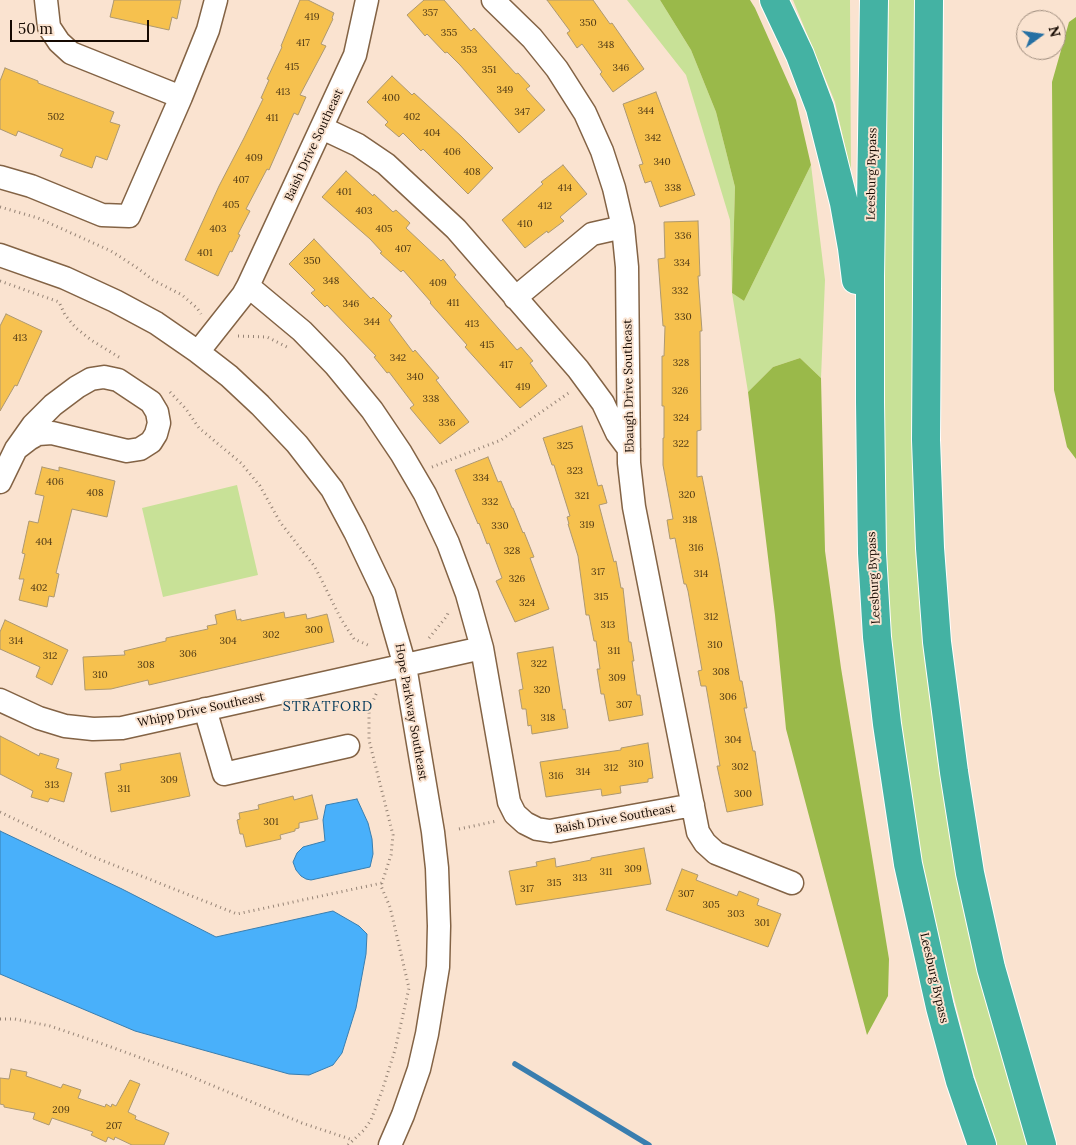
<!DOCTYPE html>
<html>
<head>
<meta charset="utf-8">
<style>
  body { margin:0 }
  #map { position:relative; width:1076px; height:1145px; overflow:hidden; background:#fae3d0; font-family:Lora,serif }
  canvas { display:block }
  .north { position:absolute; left:1016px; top:10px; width:50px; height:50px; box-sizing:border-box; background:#fae3d0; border:1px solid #9e8c7d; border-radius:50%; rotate:76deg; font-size:14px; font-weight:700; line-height:20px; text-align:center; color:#150901 }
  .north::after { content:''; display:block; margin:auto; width:18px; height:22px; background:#2670a3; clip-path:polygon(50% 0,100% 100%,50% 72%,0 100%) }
  .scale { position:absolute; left:10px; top:20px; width:139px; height:22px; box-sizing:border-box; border:2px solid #150901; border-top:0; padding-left:6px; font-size:15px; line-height:18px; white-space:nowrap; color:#150901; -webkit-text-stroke:4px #fae3d0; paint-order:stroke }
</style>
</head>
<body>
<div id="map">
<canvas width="1076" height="1145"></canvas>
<div class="north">N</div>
<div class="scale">50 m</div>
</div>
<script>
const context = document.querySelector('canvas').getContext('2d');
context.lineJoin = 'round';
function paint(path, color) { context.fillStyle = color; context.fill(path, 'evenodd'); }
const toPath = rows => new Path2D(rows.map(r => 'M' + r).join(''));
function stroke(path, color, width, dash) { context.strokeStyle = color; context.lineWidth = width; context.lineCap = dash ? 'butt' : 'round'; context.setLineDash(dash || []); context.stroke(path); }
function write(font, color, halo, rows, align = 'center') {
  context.font = font + ' Lora,serif'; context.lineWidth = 4; context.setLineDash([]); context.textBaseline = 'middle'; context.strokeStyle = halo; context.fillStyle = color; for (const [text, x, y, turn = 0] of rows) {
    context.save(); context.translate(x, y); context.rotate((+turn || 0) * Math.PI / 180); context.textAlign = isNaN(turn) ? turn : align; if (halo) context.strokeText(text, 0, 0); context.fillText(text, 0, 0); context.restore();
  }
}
paint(toPath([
  [627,0,660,0,691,50,716,112,735,187,732,293,744,301,811,165,825,280,821,378,800,358,773,367,748,392,732,293,730,220,686,75],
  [793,0,850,0,851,173,835,102],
  [884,0,914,0,912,422,925,659,937,758,975,957,999,1047,1029,1145,997,1145,974,1074,948,975,923,867,904,761,891,656,884,560,882,462],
  [237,485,258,575,163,597,142,508]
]), '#c8e197');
paint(toPath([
  [660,0,750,0,755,8,796,100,811,165,744,301,732,293,735,187,716,112,691,50],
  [1076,17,1076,459,1067,447,1054,390,1052,82,1069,22],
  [800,358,821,378,825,551,841,668,889,959,888,996,867,1035,786,729,775,615,748,392,773,367]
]), '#9ab94a');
const water = toPath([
  [357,799,368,823,372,839,373,854,370,867,311,880,306,879,301,876,296,870,293,862,297,853,303,847,325,841,323,820,326,805,357,799],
  [0,831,122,889,216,937,333,911,359,926,367,934,366,954,356,1008,342,1053,333,1065,309,1075,289,1074,135,1031,0,974,0,831]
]);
paint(water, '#49b0fa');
stroke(water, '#397eaf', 1);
stroke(toPath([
  [515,1064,649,1145]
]), '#397eaf', 5.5);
const building = toPath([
  [114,0,181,0,177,19,172,17,169,30,110,17,114,0],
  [300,0,308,0,334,13,332,18,333,19,321,44,326,46,300,95,306,97,298,115,294,113,269,170,267,169,246,209,250,211,238,234,240,235,232,252,230,251,218,276,185,260,219,186,244,138,263,99,261,98,269,80,267,79,282,47,281,46,300,0],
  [424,0,444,0,471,31,474,28,516,74,518,73,530,86,526,89,545,110,519,133,460,65,447,52,445,53,427,34,425,36,407,15,424,0],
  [547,0,593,0,610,24,612,23,644,69,613,92,600,74,602,72,582,44,577,48,567,33,570,31,547,0],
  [5,68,38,81,38,83,114,112,110,122,120,125,107,160,96,156,92,168,60,156,63,149,18,131,16,136,0,129,0,81,5,68],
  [392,76,412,95,414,93,461,136,493,168,468,194,423,149,421,151,403,133,399,137,385,125,388,122,367,102,392,76],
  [656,92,695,195,660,207,651,181,645,183,639,165,643,164,623,104,656,92],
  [563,165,587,194,560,217,564,221,548,233,547,231,525,248,502,220,543,184,541,182,563,165],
  [346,171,373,196,374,194,393,212,396,210,410,223,406,228,441,261,443,259,456,275,454,277,517,350,521,347,533,361,530,363,547,386,520,408,465,347,467,345,430,303,431,302,403,270,401,272,380,253,382,252,370,239,322,197,346,171],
  [698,221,700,276,698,276,702,331,700,331,701,430,697,431,697,477,702,476,718,557,740,681,742,681,747,708,744,708,753,751,755,751,763,805,727,812,717,766,720,766,706,686,701,686,698,671,702,670,688,591,686,584,684,584,675,538,670,539,667,520,673,519,663,465,663,438,664,438,664,406,662,406,662,356,664,356,665,326,663,326,658,259,665,258,664,222,698,221],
  [314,239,371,299,373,297,392,316,389,320,413,352,415,350,439,378,436,380,469,422,440,444,410,408,414,405,389,372,387,373,374,357,376,356,327,305,325,307,311,293,315,290,289,264,314,239],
  [6,314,42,331,17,386,15,385,0,411,0,326,6,314],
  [582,426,598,486,602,485,607,503,599,505,614,562,616,561,621,588,623,588,629,642,631,642,634,661,632,661,637,695,640,695,643,715,609,721,604,694,601,694,597,669,600,669,596,641,594,641,589,615,586,615,578,556,568,524,569,524,567,517,570,516,554,465,552,465,543,438,582,426],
  [488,457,498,482,501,481,512,508,513,508,523,533,524,532,534,557,530,558,549,609,515,622,496,581,502,578,489,543,487,544,479,523,478,524,455,470,488,457],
  [42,467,59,471,59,467,115,481,107,517,72,509,56,573,59,574,54,597,49,596,47,607,19,600,24,579,19,579,25,554,22,553,29,521,38,523,44,496,35,494,42,467],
  [235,610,237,620,241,619,241,621,284,612,285,618,306,614,307,619,327,614,334,642,149,685,148,680,111,689,85,690,83,657,125,655,124,651,166,641,166,638,208,629,207,626,217,624,215,615,235,610],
  [5,620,68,650,52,685,36,677,40,667,0,649,0,632,5,620],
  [553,647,563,710,565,709,568,728,532,734,531,725,528,726,526,709,522,709,519,690,523,689,517,653,553,647],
  [0,736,39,756,40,753,59,759,56,768,72,773,64,802,50,798,48,802,31,797,33,791,0,774,0,736],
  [648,743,653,778,648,779,648,782,620,786,621,793,602,796,601,789,546,797,540,762,621,750,621,748,648,743],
  [180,753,190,796,111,812,105,773,121,770,120,764,180,753],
  [312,795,318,819,299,823,299,828,295,829,295,831,280,835,281,839,246,847,243,834,240,834,237,820,240,819,239,813,259,809,258,805,293,796,294,800,312,795],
  [644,848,651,884,516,905,509,871,537,866,536,862,555,858,556,867,591,860,591,858,644,848],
  [682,869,698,875,696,880,737,896,739,891,759,899,757,905,781,914,768,947,666,910,682,869],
  [11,1069,27,1072,26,1076,61,1088,63,1084,81,1090,78,1098,105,1107,106,1104,111,1107,112,1104,116,1106,130,1080,140,1084,128,1112,136,1116,135,1119,169,1133,164,1145,132,1145,115,1137,114,1140,108,1137,106,1142,91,1135,93,1132,52,1118,49,1125,33,1119,35,1113,4,1107,4,1105,0,1104,0,1078,9,1079,11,1069]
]);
paint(building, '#f6c14e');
stroke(building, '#ad9871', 1);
const minor = toPath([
  [46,0,49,27,59,42,71,53,181,97],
  [367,0,355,55,248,286,302,331,335,365,372,410,401,453,425,494,448,543,467,594,482,648,509,802,515,814,525,823,537,829,550,831,693,805],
  [493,0,532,38,557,69,585,113,602,151,614,188,623,227,627,267,629,463,634,507,698,832,705,843,716,853,792,883],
  [322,128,358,145,386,164,456,229,578,369,603,403,617,433,629,449],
  [0,177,31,186,102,215,129,216,181,97,208,30,216,0],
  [0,255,65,278,115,301,156,323,198,352,229,376,260,405,297,444,332,489,355,532,384,593,405,666,433,832,437,868,439,926,438,967,427,1034,419,1069,403,1115,390,1145],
  [515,298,592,234,623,227],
  [198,352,243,295,248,286],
  [0,482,16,449,33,425,53,405,77,387,91,379,104,377,118,380,151,402,157,412,159,423,156,434,151,442,140,449,127,451,52,433,38,434,29,439,16,449],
  [0,700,39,718,65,726,93,729,122,728,482,648],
  [205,709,224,774,348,746]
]);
const highway = toPath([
  [774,0,800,55,820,108,844,203,852,248,856,280],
  [874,0,870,276,870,402,872,553,877,637,887,724,908,864,940,1007,960,1081,982,1145],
  [929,0,926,440,930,548,937,642,954,772,970,873,991,968,1042,1145]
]);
stroke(minor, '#836345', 25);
stroke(highway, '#fff', 30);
stroke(toPath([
  [0,207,38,218,111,251,136,267,153,280,182,295,197,308,201,314],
  [0,281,59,302,65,315,76,328,91,340,122,359],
  [238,336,267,337,287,347],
  [170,392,186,409,199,428,241,463,260,486,280,522,315,567,341,619,354,639,370,646],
  [432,467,501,440,570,392],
  [429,638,447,616,449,610],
  [0,812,91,856,237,914,382,883],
  [459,829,497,821],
  [0,1019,15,1019,50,1026,100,1043,185,1074,302,1123,353,1140],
  [348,1145,364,1130,371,1120,382,1091,395,1050,409,988,390,907,381,886,391,855,393,835,369,740,369,710,377,692]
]), '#968476', 3, [1, 4]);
stroke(minor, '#fff', 22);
stroke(highway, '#44b2a3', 28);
write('10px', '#4d3714', null, [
  ["357",430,13],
  ["419",312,17],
  ["350",588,23],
  ["355",449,33],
  ["417",303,43],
  ["348",606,45],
  ["353",469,50],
  ["415",292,67],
  ["346",621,68],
  ["351",489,70],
  ["349",505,90],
  ["413",283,92],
  ["400",391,98],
  ["344",646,111],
  ["347",522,112],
  ["502",56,117],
  ["402",412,117],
  ["411",272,118],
  ["404",432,133],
  ["342",653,138],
  ["406",452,152],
  ["409",254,158],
  ["340",662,162],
  ["408",472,172],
  ["407",241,180],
  ["414",565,188],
  ["338",673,188],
  ["401",344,192],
  ["405",231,205],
  ["412",545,206],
  ["403",364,211],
  ["410",525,224],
  ["403",218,229],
  ["405",384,229],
  ["336",683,236],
  ["407",403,249],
  ["401",205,253],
  ["350",312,261],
  ["334",682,263],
  ["348",331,281],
  ["409",438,283],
  ["332",680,291],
  ["411",453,303],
  ["346",351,304],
  ["330",683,317],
  ["344",372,322],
  ["413",472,324],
  ["413",20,338],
  ["415",487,345],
  ["342",398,358],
  ["328",681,363],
  ["417",506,365],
  ["340",415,377],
  ["419",523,387],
  ["326",680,391],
  ["338",431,399],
  ["324",681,418],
  ["336",447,423],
  ["322",681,444],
  ["325",565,446],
  ["323",575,471],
  ["334",481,478],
  ["406",55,482],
  ["408",95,493],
  ["320",687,495],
  ["321",582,496],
  ["332",490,502],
  ["318",690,520],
  ["319",587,525],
  ["330",500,526],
  ["404",44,542],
  ["316",696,548],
  ["328",512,551],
  ["317",598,572],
  ["314",701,574],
  ["326",517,579],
  ["402",39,588],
  ["315",601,597],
  ["324",527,603],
  ["312",711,617],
  ["313",608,625],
  ["300",314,630],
  ["302",271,635],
  ["314",16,641],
  ["304",228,641],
  ["310",715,645],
  ["311",614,651],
  ["306",188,654],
  ["312",50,656],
  ["322",539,664],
  ["308",146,665],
  ["308",721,672],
  ["310",100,675],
  ["309",617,678],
  ["320",542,690],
  ["306",728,697],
  ["307",624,705],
  ["318",548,718],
  ["304",733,740],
  ["310",636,764],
  ["302",740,767],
  ["312",611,768],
  ["314",583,772],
  ["316",556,776],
  ["309",169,780],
  ["313",52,785],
  ["311",124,789],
  ["300",743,794],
  ["301",271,822],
  ["309",633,869],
  ["311",606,872],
  ["313",580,878],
  ["315",554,883],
  ["317",527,889],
  ["307",686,894],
  ["305",711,905],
  ["303",736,914],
  ["301",762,923],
  ["209",61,1110],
  ["207",114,1126]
]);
write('12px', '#150901', '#fae3d0', [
  ["Baish Drive Southeast",314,145,-65],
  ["Leesburg Bypass",872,174,-89],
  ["Ebaugh Drive Southeast",629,386,-91],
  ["Leesburg Bypass",874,578,-93],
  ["Whipp Drive Southeast",201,710,-12],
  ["Hope Parkway Southeast",411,712,80],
  ["Baish Drive Southeast",615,819,-10],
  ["Leesburg Bypass",934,978,77]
]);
context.letterSpacing = '1px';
write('14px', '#003759', '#fae3d0', [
  ["STRATFORD",328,707]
]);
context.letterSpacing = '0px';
</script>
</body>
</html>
